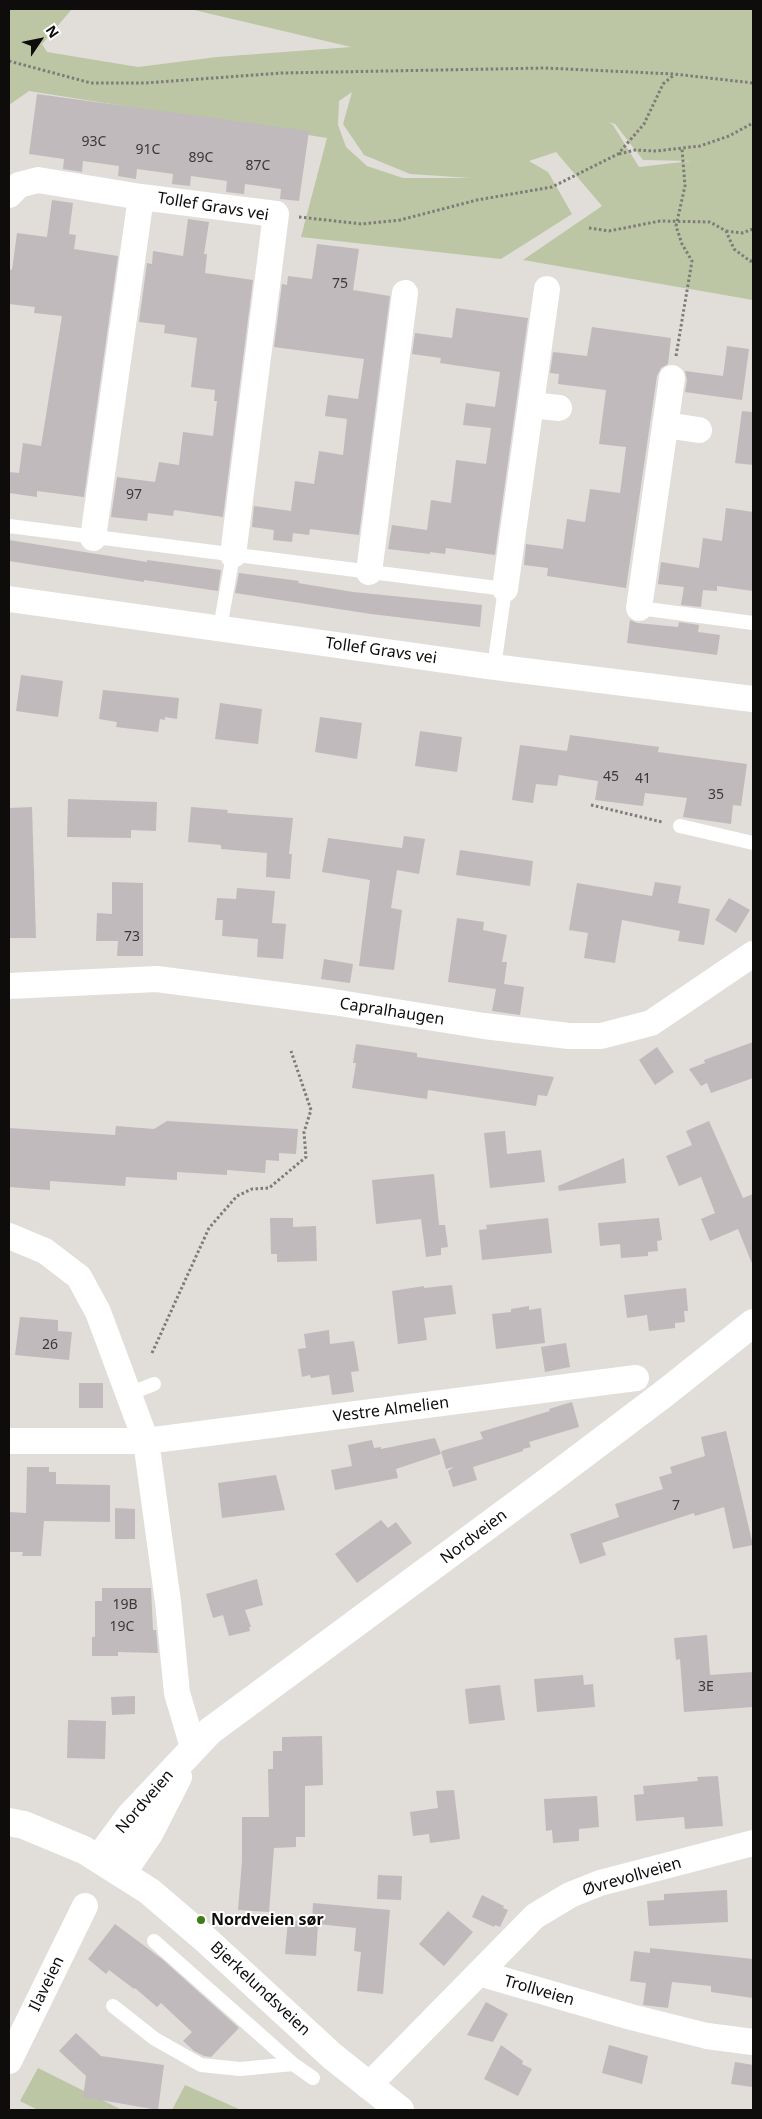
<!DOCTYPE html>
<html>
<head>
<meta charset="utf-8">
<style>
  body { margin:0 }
  #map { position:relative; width:762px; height:2119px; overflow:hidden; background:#e1ddd9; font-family:"Noto Sans",sans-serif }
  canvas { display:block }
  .frame { position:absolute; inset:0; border:10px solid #0f0d0c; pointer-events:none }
  .north { position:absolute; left:15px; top:15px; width:50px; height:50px; -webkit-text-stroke:4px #fff; paint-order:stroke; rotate:56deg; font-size:14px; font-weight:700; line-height:20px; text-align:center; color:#0f0d0c }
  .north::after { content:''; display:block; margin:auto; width:18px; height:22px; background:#0f0d0c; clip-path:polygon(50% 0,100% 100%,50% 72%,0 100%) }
</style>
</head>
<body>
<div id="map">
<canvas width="762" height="2119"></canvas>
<div class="frame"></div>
<div class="north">N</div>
</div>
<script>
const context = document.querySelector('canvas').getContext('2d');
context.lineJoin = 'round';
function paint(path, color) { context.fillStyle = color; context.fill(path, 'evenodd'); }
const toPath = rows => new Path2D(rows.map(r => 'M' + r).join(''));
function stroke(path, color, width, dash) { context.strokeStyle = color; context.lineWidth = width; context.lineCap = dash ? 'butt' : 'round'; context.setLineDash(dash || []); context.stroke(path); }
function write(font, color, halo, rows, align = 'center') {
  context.font = font + ' "Noto Sans",sans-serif'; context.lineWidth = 4; context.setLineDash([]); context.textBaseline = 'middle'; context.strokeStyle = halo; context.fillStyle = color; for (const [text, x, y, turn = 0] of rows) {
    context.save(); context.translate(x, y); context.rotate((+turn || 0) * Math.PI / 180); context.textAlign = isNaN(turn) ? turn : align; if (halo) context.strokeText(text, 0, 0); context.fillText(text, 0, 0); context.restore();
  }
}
paint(toPath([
  [9,9,72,9,42,44,47,52,138,67,217,57,351,47,190,9,753,9,753,300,523,260,602,206,556,152,529,161,548,172,572,214,501,259,301,237,327,138,29,91,9,105],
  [352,92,343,124,364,155,410,174,471,178,403,178,367,166,346,147,338,125,339,101],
  [608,122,615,124,643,160,691,161,639,167,613,125],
  [38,2068,122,2110,38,2110,20,2101],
  [185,2085,241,2110,172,2110]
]), '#bcc6a4');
paint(toPath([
  [37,94,309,131,299,201,280,199,281,189,245,184,244,194,226,192,227,181,191,176,190,186,172,184,173,174,137,169,136,179,118,176,119,166,83,161,82,172,63,169,64,159,29,154],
  [52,200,73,203,69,234,76,235,74,249,118,256,84,497,37,491,37,497,9,493,9,472,19,473,23,443,41,446,62,316,34,313,35,307,9,304,9,269,12,270,17,233,47,237],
  [188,219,209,222,204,254,207,254,205,273,253,280,223,517,174,510,173,516,148,513,147,521,111,517,117,477,155,482,159,462,179,465,183,432,213,436,217,401,214,401,215,390,191,387,197,338,164,333,165,325,139,322,147,263,152,264,153,251,183,256],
  [317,244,359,249,353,290,390,296,359,535,310,529,309,535,293,533,292,542,273,540,274,530,252,527,254,506,291,511,295,481,314,484,319,451,343,455,347,419,325,416,328,395,358,399,364,359,274,347,282,284,287,285,288,276,312,279],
  [456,308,528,318,495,555,446,548,445,554,430,552,430,554,388,549,392,525,427,530,431,500,451,503,456,460,486,464,491,428,463,425,466,403,495,407,500,372,440,363,441,358,412,354,415,333,452,338],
  [592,327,671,338,668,364,661,368,657,376,626,588,547,576,548,568,524,565,526,544,563,549,567,519,585,522,590,489,620,493,626,447,599,444,606,390,558,384,559,374,550,373,553,352,587,356],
  [727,346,749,349,742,400,685,392,687,380,685,371,723,376],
  [742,411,753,412,753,465,735,463],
  [726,508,753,512,753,591,717,586,717,591,703,590,701,607,681,605,684,587,658,584,661,562,699,568,703,538,722,541],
  [9,540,147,562,147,560,221,570,218,591,144,580,144,582,9,561],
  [239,573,299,581,298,583,353,592,482,605,480,627,371,614,235,593],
  [630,620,637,623,678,627,679,622,699,625,698,632,720,635,717,655,627,643],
  [21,675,63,681,58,717,16,711],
  [103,690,179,698,177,719,165,717,165,720,160,719,158,732,116,727,117,722,99,719],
  [220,703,262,709,258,744,215,739],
  [320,717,362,723,357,759,315,752],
  [420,731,462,737,457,772,415,766],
  [570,735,659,747,658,752,747,764,741,806,733,805,731,824,683,817,687,798,645,793,643,806,595,800,598,781,559,775,557,786,536,784,533,803,512,800,520,745,567,751],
  [68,799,157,802,156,831,131,830,131,838,67,837],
  [32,807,36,938,9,938,9,808],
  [191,807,228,810,227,813,293,818,289,854,292,854,290,879,266,877,267,853,221,849,221,845,188,842],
  [404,836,425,839,419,874,397,870,391,908,402,910,394,970,359,966,370,880,322,872,328,838,402,848],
  [460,850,533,861,530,886,456,875],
  [112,882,143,883,143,956,117,956,118,941,96,941,97,913,112,914],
  [655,882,681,886,678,903,710,909,704,945,678,941,680,931,622,920,615,963,584,958,588,933,569,930,577,883,652,896],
  [237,888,275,891,272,923,286,924,283,959,257,957,258,939,222,936,223,920,215,920,217,898,236,899],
  [729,898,750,910,736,933,715,920],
  [457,918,484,922,483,930,507,935,502,962,507,962,504,984,524,987,520,1015,492,1011,496,989,448,982],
  [324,959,353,964,350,983,321,979],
  [753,1042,753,1078,711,1093,707,1083,701,1086,689,1069,705,1063,704,1060],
  [356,1044,417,1053,417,1057,554,1077,547,1096,538,1095,536,1106,428,1090,427,1099,352,1088,356,1063,353,1063],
  [657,1047,674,1072,655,1085,639,1060],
  [167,1121,298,1129,296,1154,279,1153,279,1161,266,1160,265,1173,227,1170,227,1175,177,1172,177,1180,126,1177,125,1186,50,1181,50,1190,9,1187,9,1128,115,1135,116,1126,154,1129],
  [709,1121,743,1198,753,1194,753,1266,738,1229,710,1241,701,1219,715,1213,701,1177,679,1186,666,1156,692,1145,686,1131],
  [505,1131,507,1154,541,1150,545,1182,490,1188,484,1133],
  [624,1158,626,1183,559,1191,558,1186],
  [434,1174,439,1225,445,1225,448,1247,441,1248,441,1255,426,1257,421,1219,376,1224,372,1180],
  [270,1218,293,1218,293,1227,316,1226,317,1261,277,1262,277,1254,271,1254],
  [548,1218,552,1253,482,1260,479,1230,487,1229,486,1225],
  [659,1218,662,1240,657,1241,658,1251,648,1252,648,1256,621,1258,620,1244,600,1246,598,1223],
  [452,1285,456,1314,424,1318,427,1340,398,1344,392,1291,424,1286,424,1288],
  [686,1288,688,1311,684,1311,685,1322,675,1323,675,1328,649,1331,647,1315,627,1318,624,1295],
  [529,1306,529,1310,541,1308,545,1343,496,1349,492,1314,511,1312,511,1309],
  [20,1317,58,1320,58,1331,72,1332,69,1360,15,1355],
  [329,1330,330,1344,354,1341,359,1371,351,1372,354,1392,332,1395,329,1375,311,1378,310,1375,302,1377,298,1349,306,1348,304,1334],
  [566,1343,570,1367,545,1372,541,1347],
  [79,1383,103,1383,103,1408,79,1408],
  [572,1402,579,1427,529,1442,531,1447,523,1449,523,1451,473,1467,477,1480,453,1487,448,1471,454,1467,446,1469,441,1451,483,1439,480,1432,550,1411,549,1409],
  [726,1431,753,1545,733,1549,724,1507,695,1516,694,1513,602,1543,606,1555,580,1564,570,1534,619,1517,615,1504,663,1489,659,1477,672,1473,670,1467,705,1456,701,1437],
  [435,1438,441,1454,396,1469,398,1478,335,1490,331,1470,352,1466,348,1445,372,1440,374,1448,381,1447,381,1449],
  [27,1467,49,1467,49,1472,56,1472,56,1484,110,1485,110,1522,44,1521,41,1556,22,1556,23,1552,9,1552,9,1512,26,1513],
  [276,1475,285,1510,222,1518,218,1483],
  [115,1508,135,1509,135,1539,115,1539],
  [381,1520,388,1528,396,1522,412,1543,357,1583,335,1554],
  [257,1579,263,1605,245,1610,251,1627,249,1627,250,1631,229,1636,223,1615,213,1618,206,1594],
  [102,1588,151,1588,153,1630,156,1630,158,1653,118,1652,118,1656,92,1656,92,1637,95,1637,95,1601,102,1601],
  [707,1635,710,1675,753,1672,753,1707,684,1712,680,1659,676,1660,674,1638],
  [583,1675,584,1685,593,1684,595,1707,537,1712,534,1679],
  [500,1685,505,1720,469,1724,465,1689],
  [135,1696,135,1714,112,1715,111,1697],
  [68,1720,106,1721,105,1759,67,1758],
  [322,1736,323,1785,305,1786,305,1837,296,1837,296,1847,274,1848,269,1912,238,1910,242,1861,242,1817,269,1817,268,1769,273,1769,273,1751,282,1751,282,1737],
  [718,1776,723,1826,685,1829,684,1817,636,1821,634,1795,644,1794,643,1786,698,1781,697,1777],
  [454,1790,460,1839,430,1843,429,1834,413,1836,410,1812,438,1808,436,1791],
  [597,1796,599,1827,579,1829,579,1841,553,1843,552,1830,546,1831,544,1799],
  [378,1875,402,1876,401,1900,377,1899],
  [727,1890,728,1922,649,1926,647,1901,664,1900,664,1894],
  [482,1895,504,1906,503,1908,508,1910,500,1927,495,1925,494,1927,472,1917],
  [313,1903,390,1910,383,1994,357,1991,361,1952,354,1951,356,1928,318,1924,316,1956,285,1954,288,1920,312,1922],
  [448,1911,473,1932,444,1966,419,1944],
  [115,1924,162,1959,239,2028,211,2057,204,2056,194,2051,183,2041,192,2032,161,2003,157,2007,135,1988,134,1989,109,1970,106,1974,88,1959],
  [650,1948,753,1959,753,1998,711,1992,711,1986,672,1982,668,2008,643,2005,646,1983,630,1981,634,1951,650,1953],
  [486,2002,508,2014,493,2042,467,2035],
  [76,2033,101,2056,164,2065,158,2110,83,2097,86,2076,59,2051],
  [501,2045,523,2061,522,2064,532,2069,518,2096,484,2079],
  [609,2045,648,2056,642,2084,602,2073],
  [735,2062,753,2065,753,2087,731,2084]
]), '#c0babc');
stroke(toPath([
  [9,61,91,83,145,83,282,73,545,68,674,74,753,83],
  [619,154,635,150,656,151,700,146,729,136,753,123],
  [299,217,362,224,400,220,477,200,552,187,618,154,644,124,663,84,674,75],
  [589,228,609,231,660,221,710,222,726,231,734,249,750,261,753,261],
  [726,231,742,233,753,229],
  [676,356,692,261,682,244,676,226,685,186,682,149],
  [591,805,662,822],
  [152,1353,209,1228,237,1196,252,1189,269,1188,306,1157,304,1132,311,1110,291,1051]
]), '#7e7b78', 3, [2.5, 2.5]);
stroke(toPath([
  [9,526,505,589,494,667],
  [639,608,753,623],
  [220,628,233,555],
  [680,826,753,843],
  [129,1394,154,1384],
  [154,1941,293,2064,313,2078],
  [113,2006,155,2039,201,2065,240,2069,293,2064]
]), '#fff', 14);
stroke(toPath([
  [9,195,19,185,38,180,141,197,276,214,233,555],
  [531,405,559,408],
  [665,425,699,430],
  [93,538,141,197],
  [369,572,405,293],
  [505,589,547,289],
  [9,599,494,667,753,699],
  [639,608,672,378],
  [9,986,157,979,333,1002,484,1026,569,1036,601,1036,651,1023,753,954],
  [9,1236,45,1251,79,1277,98,1312,146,1441,168,1602,177,1693,193,1747],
  [9,1441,146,1441,636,1378],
  [479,1973,535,1916,570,1895,600,1883,753,1843],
  [9,2061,85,1906],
  [368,2086,479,1973,631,2017,707,2036,753,2042]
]), '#fff', 26);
stroke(toPath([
  [9,1822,24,1825,84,1850,149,1891,204,1938,332,2056,400,2110],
  [99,1858,130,1816,210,1731,555,1476,665,1393,753,1323],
  [122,1873,150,1832,178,1777]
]), '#fff', 28);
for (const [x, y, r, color] of [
  [201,1920,5,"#3f7c18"]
]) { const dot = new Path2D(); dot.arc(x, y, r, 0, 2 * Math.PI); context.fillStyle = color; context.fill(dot); stroke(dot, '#fff', 2); }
write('14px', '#3b3838', null, [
  ["93C",94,142],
  ["91C",148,150],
  ["89C",201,158],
  ["87C",258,166],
  ["75",340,284],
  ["97",134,495],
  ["45",611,777],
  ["41",643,779],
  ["35",716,795],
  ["73",132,937],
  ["26",50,1345],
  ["7",676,1506],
  ["19B",125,1605],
  ["19C",122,1627],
  ["3E",706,1687]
]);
write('16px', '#0f0d0c', '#fff', [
  ["Tollef Gravs vei",213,207,9],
  ["Tollef Gravs vei",381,651,8],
  ["Capralhaugen",392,1012,9],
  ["Vestre Almelien",391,1410,-7],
  ["Nordveien",474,1537,-37],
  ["Nordveien",145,1802,-49],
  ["Øvrevollveien",632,1877,-16],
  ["Ilaveien",47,1984,-64],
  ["Bjerkelundsveien",260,1989,43],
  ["Trollveien",539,1991,16]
]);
write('bold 16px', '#0f0d0c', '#fff', [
  ["Nordveien sør",211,1920]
], 'left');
</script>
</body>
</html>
